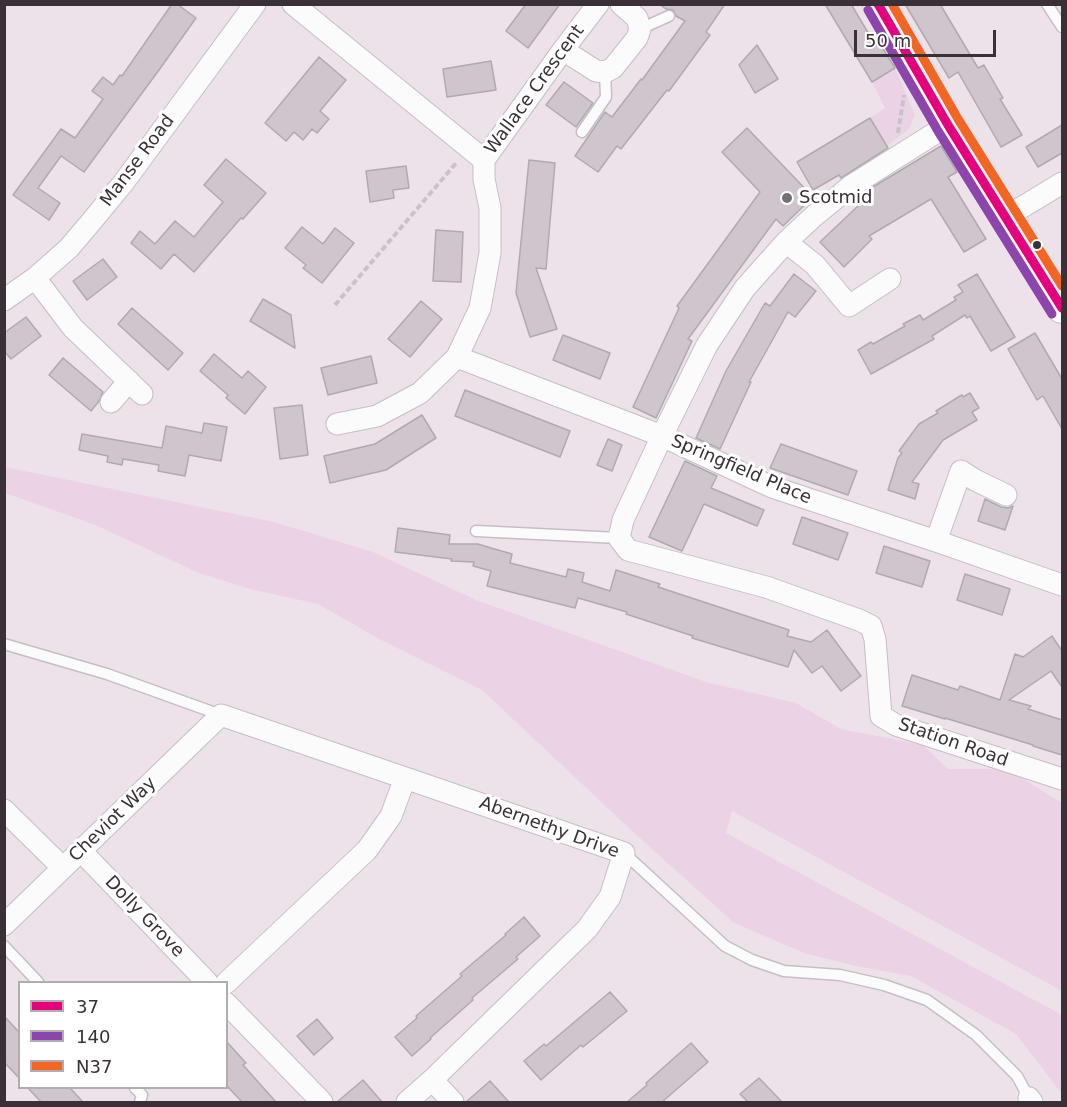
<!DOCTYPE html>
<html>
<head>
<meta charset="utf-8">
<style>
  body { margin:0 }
  #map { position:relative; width:1067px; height:1107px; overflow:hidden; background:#ede2ea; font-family:"DejaVu Sans",sans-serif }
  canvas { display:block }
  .frame { position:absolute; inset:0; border:6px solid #393137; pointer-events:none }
  .legend { position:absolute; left:18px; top:981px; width:210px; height:108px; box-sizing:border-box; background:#fff; border:2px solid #b0adaf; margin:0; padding:8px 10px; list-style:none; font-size:18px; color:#393137 }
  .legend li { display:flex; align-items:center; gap:12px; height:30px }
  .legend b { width:30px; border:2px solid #b0adaf }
  .scale { position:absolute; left:854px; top:30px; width:142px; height:27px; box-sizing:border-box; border:3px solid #393137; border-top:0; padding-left:8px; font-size:18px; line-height:21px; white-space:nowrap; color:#393137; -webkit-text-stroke:4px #fff; paint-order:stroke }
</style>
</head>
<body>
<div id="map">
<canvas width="1067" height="1107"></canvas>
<div class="frame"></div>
<ul class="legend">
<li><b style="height:8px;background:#e5007d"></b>37</li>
<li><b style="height:8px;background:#8e44ad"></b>140</li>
<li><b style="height:8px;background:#f26522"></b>N37</li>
</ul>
<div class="scale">50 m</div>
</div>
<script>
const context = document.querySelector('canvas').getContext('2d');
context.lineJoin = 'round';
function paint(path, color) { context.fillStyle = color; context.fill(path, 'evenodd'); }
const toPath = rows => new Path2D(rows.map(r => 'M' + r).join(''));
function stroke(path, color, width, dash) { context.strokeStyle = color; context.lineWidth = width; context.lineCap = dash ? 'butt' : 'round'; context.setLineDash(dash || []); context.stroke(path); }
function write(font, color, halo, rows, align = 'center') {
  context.font = font + ' "DejaVu Sans",sans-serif'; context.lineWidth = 6; context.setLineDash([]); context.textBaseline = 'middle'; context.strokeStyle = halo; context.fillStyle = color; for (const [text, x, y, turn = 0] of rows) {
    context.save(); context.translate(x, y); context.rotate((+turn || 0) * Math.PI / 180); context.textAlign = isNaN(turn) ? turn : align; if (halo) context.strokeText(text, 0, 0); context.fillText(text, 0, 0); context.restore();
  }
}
paint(toPath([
  [895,68,915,115,909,129,887,146,870,118,885,108,872,82],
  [5,467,274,522,373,552,476,600,706,682,796,703,841,729,923,745,948,769,1007,769,1062,803,1062,991,732,811,726,833,1062,1015,1062,1094,1016,1034,911,976,856,966,804,953,734,923,631,830,482,690,381,640,318,604,250,589,199,573,93,524,5,493]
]), '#ebd2e5');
const building = toPath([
  [172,4,177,4,196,18,159,70,84,172,61,156,38,188,60,203,49,220,13,195,61,129,75,138,103,99,92,91,103,77,113,85,120,75,122,76,172,4],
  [526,4,560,4,528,48,506,31,526,4],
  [659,4,725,4,706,32,710,35,669,91,667,90,621,149,617,146,598,172,575,156,605,112,612,117,641,79,642,80,685,21,676,16,673,10,666,9,659,4],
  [825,4,851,4,876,46,880,44,895,68,872,82,825,4],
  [905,4,940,4,978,68,984,65,1003,98,1000,99,1022,135,1001,147,958,72,949,78,905,4],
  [757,45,778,79,755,93,739,65,757,45],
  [319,57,346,80,320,111,329,119,317,133,312,129,303,140,294,132,286,141,265,123,319,57],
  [491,61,496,90,447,97,443,69,491,61],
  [564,82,593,103,576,127,546,105,564,82],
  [870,118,888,148,841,178,839,175,813,190,797,162,870,118],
  [1062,125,1062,153,1038,167,1026,147,1062,125],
  [747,128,813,197,783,226,776,219,688,339,692,341,656,418,633,407,679,308,677,306,760,192,722,152,747,128],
  [941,146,957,172,948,177,986,239,964,252,931,199,869,236,872,239,844,267,820,242,858,206,854,200,858,196,941,146],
  [226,159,266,193,243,219,241,218,194,272,174,254,161,269,131,243,140,231,155,244,175,221,194,237,223,202,204,185,226,159],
  [529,160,555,163,546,269,536,268,557,329,530,337,516,293,529,160],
  [406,166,409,188,393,190,394,198,370,202,366,171,406,166],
  [302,227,323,244,335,228,354,243,322,283,303,268,306,265,285,248,302,227],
  [436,230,463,232,461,282,433,281,436,230],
  [103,259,117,277,87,300,73,281,103,259],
  [794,274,816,291,795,317,788,312,749,382,751,382,720,449,696,438,726,371,765,303,770,306,794,274],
  [977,274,1015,337,991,351,970,316,967,318,965,315,932,336,934,339,871,374,858,350,871,342,873,344,905,326,903,324,920,315,923,320,956,300,954,297,963,292,958,285,977,274],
  [263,299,291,315,295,348,250,321,263,299],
  [421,301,442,319,410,357,388,339,421,301],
  [132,308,183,353,168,370,118,324,132,308],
  [26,317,41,336,11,359,4,351,4,333,26,317],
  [1035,333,1062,379,1062,429,1043,396,1037,400,1008,349,1035,333],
  [563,335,610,353,600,379,553,360,563,335],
  [214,354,242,378,248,371,266,387,245,414,226,398,228,395,200,371,214,354],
  [371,356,377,383,328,395,321,368,371,356],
  [63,358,103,392,99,401,91,411,49,375,63,358],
  [465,390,570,431,560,457,455,416,465,390],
  [970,393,979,408,972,412,977,420,943,440,912,482,919,484,915,499,888,490,898,458,902,453,899,451,919,424,938,413,936,411,960,396,962,395,963,397,970,393],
  [302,405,308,455,280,459,274,408,302,405],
  [422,415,436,438,386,470,330,483,324,456,375,444,422,415],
  [204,423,227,427,221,461,189,455,185,476,158,471,159,465,123,459,122,465,107,462,108,456,79,450,82,434,162,448,166,426,202,433,204,423],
  [608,439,622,445,612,471,597,465,608,439],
  [781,444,857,471,848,495,770,468,781,444],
  [685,461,717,476,711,488,764,510,757,526,704,504,682,551,649,537,685,461],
  [985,499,1001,507,1008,508,1013,506,1005,530,978,521,985,499],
  [802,517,848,533,838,560,793,544,802,517],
  [398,528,450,535,449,544,478,544,491,548,512,554,510,563,566,577,568,569,584,573,582,582,610,591,616,570,660,584,658,587,789,630,787,636,811,642,827,630,861,676,841,691,822,666,812,673,794,650,788,667,692,638,693,636,626,614,627,612,578,598,575,608,487,586,491,571,473,566,474,562,451,561,452,559,395,552,398,528],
  [884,546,930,561,922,587,876,573,884,546],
  [965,574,1010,589,1002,615,957,600,965,574],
  [1052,636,1062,651,1062,687,1051,671,1009,700,1031,706,1028,709,1062,720,1062,755,1033,746,1033,745,945,718,945,719,902,706,912,675,958,690,960,686,1000,700,1015,654,1023,657,1052,636],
  [524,917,540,936,516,957,518,959,472,998,473,1000,430,1038,431,1039,412,1056,395,1037,417,1018,416,1016,462,976,460,974,506,935,505,934,524,917],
  [610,992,627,1011,583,1047,581,1045,541,1080,524,1061,544,1044,546,1046,610,992],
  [4,1016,20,1033,20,1079,4,1062,4,1016],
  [317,1019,333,1038,314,1055,297,1036,317,1019],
  [226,1041,246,1063,243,1065,276,1102,242,1102,226,1085,226,1041],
  [691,1043,708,1062,662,1102,627,1102,647,1085,646,1083,691,1043],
  [759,1078,782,1102,748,1102,740,1094,759,1078],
  [363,1080,382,1102,337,1102,363,1080],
  [490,1081,509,1102,466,1102,490,1081],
  [28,1088,70,1088,83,1102,41,1102,28,1088]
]);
paint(building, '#cfc6cd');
stroke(building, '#b0a9af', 1.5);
const lane = toPath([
  [1047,4,1062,27],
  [640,29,669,16],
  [582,132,606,97,605,72],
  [476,531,619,538],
  [4,644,107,674,221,715],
  [624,853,725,946,752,960,784,971,840,975,884,985,927,1000,976,1035,1017,1076,1029,1098],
  [4,946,38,982],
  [135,1088,142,1095,140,1102]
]);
const street = toPath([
  [293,4,484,160],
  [563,50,596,71,605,72,613,68,637,38,640,29,637,18,621,4],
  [948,125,851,186,814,216,786,242,745,288,707,345,662,436,623,520,619,538,628,550,766,587,859,620,871,626,875,639,881,716,896,725,1062,779],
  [1006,217,1062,183],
  [786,242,815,265,849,306,890,279],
  [35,278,73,328,142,394],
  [4,300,35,278,69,248,91,222,124,182,255,4],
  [457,357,662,436,772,487,936,541,1062,585],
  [111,402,129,381],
  [337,424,377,416,420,393,457,357,480,308,490,253,490,208,484,179,484,160,563,50,598,4],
  [936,541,961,471,975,480,1006,495],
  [4,810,63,868],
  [81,851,207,982],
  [4,925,221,715,624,853,610,897,587,929,432,1080,453,1102],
  [226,983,367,850,391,816,405,778],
  [226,1003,322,1102],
  [1029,1098,1032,1102],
  [407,1102,432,1080]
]);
const secondary = toPath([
  [878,4,948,125,1062,308]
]);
stroke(lane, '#c6bec4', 13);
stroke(street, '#c6bec4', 23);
stroke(secondary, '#c6bec4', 32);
stroke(toPath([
  [898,133,904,95],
  [335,305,457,162]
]), '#c8c3c7', 4, [6, 3]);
stroke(lane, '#fcfbfc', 10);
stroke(street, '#fcfbfc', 21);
stroke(secondary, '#fcfbfc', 30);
stroke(toPath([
  [878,4,948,125,1062,308]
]), '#e5007d', 9);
stroke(toPath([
  [868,10,938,131,1052,314]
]), '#8e44ad', 9);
stroke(toPath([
  [892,4,958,119,1062,286]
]), '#f26522', 9);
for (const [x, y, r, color] of [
  [787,198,6,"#786f76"],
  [1037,245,5,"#393137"]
]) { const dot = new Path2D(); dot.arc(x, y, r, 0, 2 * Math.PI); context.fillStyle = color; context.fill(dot); stroke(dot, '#fff', 2); }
write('18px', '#393137', '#fff', [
  ["Wallace Crescent",535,90,-54],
  ["Manse Road",138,161,-53],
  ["Springfield Place",741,470,23],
  ["Station Road",953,743,19],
  ["Cheviot Way",113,820,-44],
  ["Abernethy Drive",549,828,20],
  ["Dolly Grove",144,917,46]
]);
write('18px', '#393137', '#fff', [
  ["Scotmid",799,198]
], 'left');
</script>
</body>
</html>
